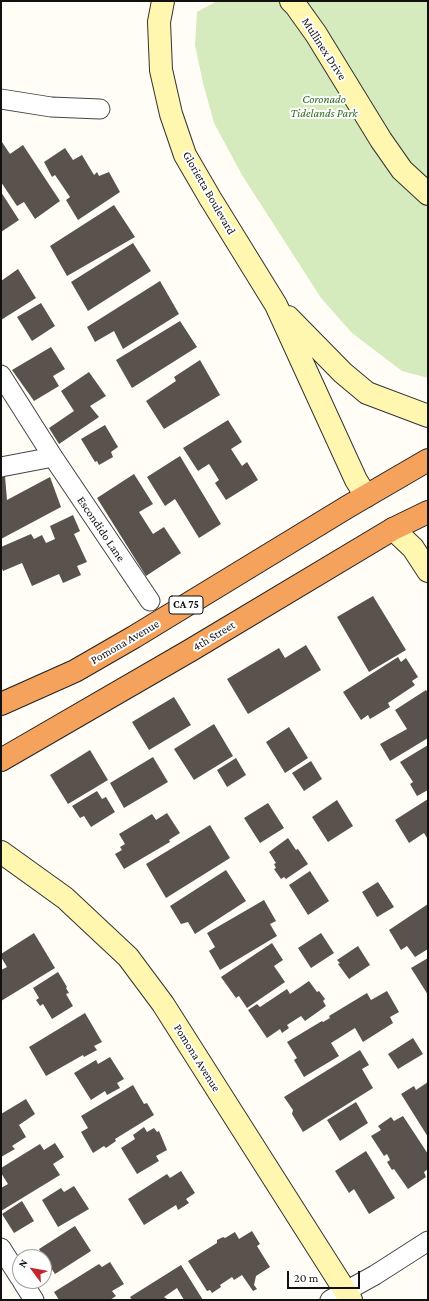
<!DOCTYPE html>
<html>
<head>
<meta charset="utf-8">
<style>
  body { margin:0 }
  #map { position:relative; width:429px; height:1301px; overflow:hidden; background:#fffdf5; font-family:"Crimson Pro",serif }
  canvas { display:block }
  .frame { position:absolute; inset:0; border:2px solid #111; pointer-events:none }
  .north { position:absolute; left:12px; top:1249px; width:40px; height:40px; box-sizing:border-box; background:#fff; border:1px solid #a0a0a0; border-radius:50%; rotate:302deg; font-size:11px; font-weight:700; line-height:16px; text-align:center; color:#111 }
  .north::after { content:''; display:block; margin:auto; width:14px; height:18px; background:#c4262e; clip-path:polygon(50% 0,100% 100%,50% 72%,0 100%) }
  .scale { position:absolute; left:287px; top:1271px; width:73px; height:18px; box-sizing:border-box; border:2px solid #111; border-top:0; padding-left:5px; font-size:12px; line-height:14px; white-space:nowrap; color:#111; -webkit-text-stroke:3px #fff; paint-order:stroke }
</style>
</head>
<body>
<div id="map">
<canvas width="429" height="1301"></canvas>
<div class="frame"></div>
<div class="north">N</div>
<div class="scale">20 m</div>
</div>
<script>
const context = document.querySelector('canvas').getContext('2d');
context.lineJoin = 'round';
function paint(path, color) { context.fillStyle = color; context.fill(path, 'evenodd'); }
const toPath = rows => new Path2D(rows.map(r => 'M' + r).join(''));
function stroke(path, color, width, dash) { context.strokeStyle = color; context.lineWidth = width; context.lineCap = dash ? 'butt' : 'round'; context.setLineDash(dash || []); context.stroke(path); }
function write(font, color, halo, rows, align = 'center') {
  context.font = font + ' "Crimson Pro",serif'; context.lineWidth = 4; context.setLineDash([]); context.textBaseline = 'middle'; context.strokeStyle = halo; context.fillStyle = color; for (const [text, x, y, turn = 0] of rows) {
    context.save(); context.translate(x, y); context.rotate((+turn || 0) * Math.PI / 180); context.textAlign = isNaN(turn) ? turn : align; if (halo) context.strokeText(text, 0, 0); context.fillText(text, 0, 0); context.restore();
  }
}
paint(toPath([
  [217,1,428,1,428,378,402,371,352,333,321,298,242,175,214,123,203,83,195,45,197,12]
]), '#d5ebbd');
paint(toPath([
  [2,142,10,154,23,145,60,201,35,219,24,202,17,206,1,182,1,143],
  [65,148,73,160,82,155,94,175,97,172,99,176,109,172,120,192,78,220,66,200,70,197,55,175,52,177,44,162],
  [1,192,19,220,1,232],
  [114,205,135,237,67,276,50,246],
  [133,243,151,271,88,311,71,282],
  [18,269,36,298,1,320,1,281],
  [160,281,179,314,123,349,114,331,95,342,87,327],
  [41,303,55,326,32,341,17,317],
  [180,321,197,347,132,388,116,360],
  [51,347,65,369,53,376,59,386,34,401,12,370],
  [200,360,220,395,164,429,146,401,176,381,174,377],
  [89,372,106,396,90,406,99,417,59,444,49,428,74,411,61,391],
  [228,420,242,442,231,449,242,466,247,462,258,480,226,500,215,483,219,480,209,464,198,471,183,448],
  [105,425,118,447,111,452,113,457,99,465,97,461,95,462,81,439],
  [180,456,221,524,199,538,175,499,165,506,147,477],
  [134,474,153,504,139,512,153,534,164,527,181,553,146,576,97,498],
  [5,476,7,500,50,477,61,507,1,539,1,477],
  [73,515,80,531,74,534,87,562,77,566,81,575,63,583,59,574,32,586,22,563,3,571,1,566,1,547,31,534,34,539,42,535,46,543,55,539,50,526],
  [373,596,406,650,369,672,337,617],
  [306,645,321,670,248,714,227,679,279,648,285,658],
  [398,657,401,662,406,658,418,677,412,681,415,685,388,703,390,707,370,719,368,715,361,720,343,692],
  [426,690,428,693,428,738,390,761,380,744,407,729,395,710],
  [174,697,191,725,149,750,132,722],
  [214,724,233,756,194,780,174,749],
  [289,727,308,758,285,773,266,742],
  [428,745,428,790,417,796,410,784,413,782,400,762],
  [90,750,108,780,68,804,50,775],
  [153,757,168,782,124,808,110,783],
  [236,758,246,775,227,787,217,770],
  [311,761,322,779,304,791,292,773],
  [97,791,102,799,106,797,115,812,91,827,84,816,80,818,72,806],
  [428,799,428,837,427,838,424,833,409,843,395,820],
  [337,800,353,826,328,842,312,817],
  [268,803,284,828,260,843,244,818],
  [167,813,180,833,169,840,170,842,124,869,115,854,122,850,120,847,125,844,119,834,152,814,156,820],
  [210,825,230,858,166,898,146,864],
  [288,838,296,850,298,849,308,864,286,879,284,877,281,879,274,869,276,868,274,864,276,863,269,852],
  [226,870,246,901,195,934,188,922,181,924,170,906],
  [310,871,329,901,308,915,289,885],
  [378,882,394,907,377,917,362,892],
  [264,900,276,921,270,924,277,936,220,970,209,951,215,947,207,933],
  [428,904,428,949,415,957,407,946,401,950,389,930],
  [34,933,55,968,1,1001,1,970,7,967,1,957,1,954],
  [321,933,334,953,311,968,298,948],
  [272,943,283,960,274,966,285,982,247,1008,239,996,236,998,221,977],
  [358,946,370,965,349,979,338,964,340,963,337,960],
  [428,958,428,995,411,968],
  [58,972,67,987,66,988,69,993,66,994,73,1006,52,1019,43,1004,40,1006,36,1000,39,998,33,988],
  [309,981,317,992,319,991,325,999,323,1001,326,1006,305,1021,301,1016,287,1025,289,1028,282,1033,280,1029,267,1038,248,1010,257,1004,260,1007,287,989,290,994],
  [387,991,399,1012,390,1017,393,1023,363,1042,355,1028,331,1043,339,1056,304,1077,294,1060,297,1058,287,1042,322,1021,323,1022,330,1018,329,1016,367,993,371,1000],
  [85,1013,102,1042,94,1046,97,1050,84,1057,83,1055,46,1076,29,1047],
  [413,1038,423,1054,398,1069,388,1054],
  [360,1050,369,1065,362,1069,373,1088,303,1132,292,1114,293,1110,284,1097],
  [110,1057,124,1079,117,1083,120,1088,107,1095,105,1091,91,1100,74,1073,96,1060,98,1064],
  [428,1082,428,1137,401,1094,414,1086,416,1090],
  [133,1085,144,1104,147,1103,154,1115,115,1139,116,1141,106,1148,104,1146,93,1153,81,1132,88,1128,81,1116],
  [26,1099,35,1114,19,1125,26,1137,12,1146,15,1149,1,1157,1,1114],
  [356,1102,368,1123,340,1141,327,1120],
  [403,1116,428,1154,428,1169,424,1172,426,1177,408,1189,394,1169,392,1170,387,1162,390,1160,387,1154,384,1156,371,1136,381,1130,378,1126,391,1117,394,1121],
  [144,1127,147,1132,154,1128,157,1132,159,1131,167,1150,156,1156,159,1161,137,1174,121,1148,135,1139,133,1135],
  [55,1143,64,1157,53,1164,60,1175,1,1211,1,1188,8,1184,1,1173,1,1168,40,1144,44,1150],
  [366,1151,395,1198,369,1214,354,1189,349,1193,335,1171],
  [181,1171,195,1193,186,1199,189,1203,178,1210,176,1205,144,1225,128,1199,167,1174,170,1178],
  [74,1186,89,1209,58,1227,42,1200,61,1188,64,1192],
  [22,1201,34,1221,14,1233,2,1214],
  [75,1226,91,1251,55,1274,39,1249],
  [252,1231,260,1244,257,1246,270,1267,256,1276,254,1285,257,1289,253,1291,242,1275,234,1280,232,1277,220,1285,221,1287,212,1293,210,1290,207,1291,188,1261,217,1243,217,1240,223,1237,225,1238,235,1232,239,1239],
  [110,1262,124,1284,112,1291,116,1296,110,1300,59,1300,54,1292,99,1264,102,1267],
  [181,1265,203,1300,184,1300,177,1288,164,1297,169,1300,132,1300,130,1297]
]), '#5a524d');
const street = toPath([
  [1,99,51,107,100,109],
  [1,375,53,457,150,601],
  [1,467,53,457],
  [1,1248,20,1278],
  [22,1281,34,1300],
  [330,1300,375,1275,428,1241]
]);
const secondary = toPath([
  [163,1,159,22,161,70,171,114,185,155,210,198,276,305,356,480,366,496],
  [291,1,296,6,316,34,381,140,402,170,428,194],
  [288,317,343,373,367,393,428,416],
  [393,529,413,548,428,571],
  [1,852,65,898,128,957,163,1004,351,1300]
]);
const highway = toPath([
  [1,704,75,671,134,637,349,506,428,460],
  [1,760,191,650,393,529,428,512]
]);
stroke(street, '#444', 21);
stroke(secondary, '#333', 24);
stroke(highway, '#222', 24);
stroke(street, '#fff', 19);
stroke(secondary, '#fff6b0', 22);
stroke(highway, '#f5a25d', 22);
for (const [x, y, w] of [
  [186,605,34]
]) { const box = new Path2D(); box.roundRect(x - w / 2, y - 9, w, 18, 3); context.fillStyle = '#fff'; context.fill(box); stroke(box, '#111', 1); }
write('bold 11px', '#111', null, [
  ["CA 75",186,605]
]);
write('12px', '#111', '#fff', [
  ["Mullinex Drive",324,49,57],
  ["Glorietta Boulevard",209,193,60],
  ["Escondido Lane",101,529,56],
  ["4th Street",214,636,-31],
  ["Pomona Avenue",125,642,-30],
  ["Pomona Avenue",197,1058,58]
]);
write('italic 12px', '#2f6b1f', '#fff', [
  ["Coronado",324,99],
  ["Tidelands Park",324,113]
]);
</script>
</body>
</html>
